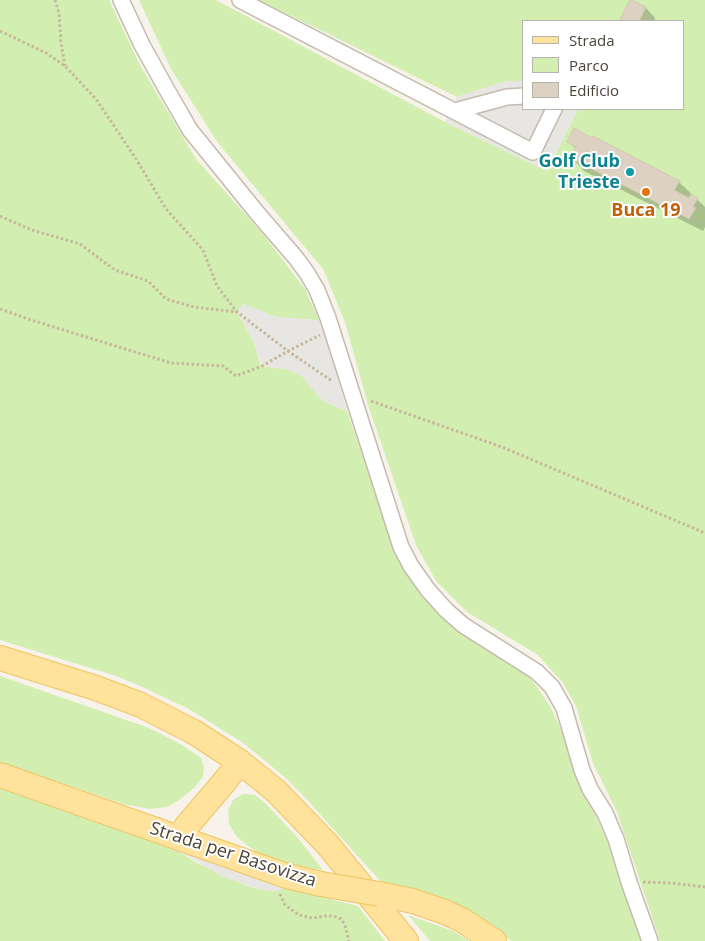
<!DOCTYPE html>
<html>
<head>
<meta charset="utf-8">
<style>
  body { margin:0 }
  #map { position:relative; width:705px; height:941px; overflow:hidden; background:#f7f3eb; font-family:"Open Sans",sans-serif }
  canvas { display:block }
  .legend { position:absolute; left:522px; top:20px; width:162px; height:90px; box-sizing:border-box; background:#fff; border:1px solid #b7b4af; margin:0; padding:6px 9px; list-style:none; font-size:15px; color:#4c4438 }
  .legend li { display:flex; align-items:center; gap:10px; height:25px }
  .legend b { width:25px; border:1px solid #b7b4af }
</style>
</head>
<body>
<div id="map">
<canvas width="705" height="941"></canvas>
<ul class="legend">
<li><b style="height:6px;background:#ffe29c"></b>Strada</li>
<li><b style="height:14px;background:#d3eeb1"></b>Parco</li>
<li><b style="height:14px;background:#ddd2c2"></b>Edificio</li>
</ul>
</div>
<script>
const context = document.querySelector('canvas').getContext('2d');
context.lineJoin = 'round';
function paint(path, color) { context.fillStyle = color; context.fill(path, 'evenodd'); }
const toPath = rows => new Path2D(rows.map(r => 'M' + r).join(''));
function stroke(path, color, width, dash) { context.strokeStyle = color; context.lineWidth = width; context.lineCap = dash ? 'butt' : 'round'; context.setLineDash(dash || []); context.stroke(path); }
function write(font, color, halo, rows, align = 'center') {
  context.font = font + ' "Open Sans",sans-serif'; context.lineWidth = 4; context.setLineDash([]); context.textBaseline = 'middle'; context.strokeStyle = halo; context.fillStyle = color; for (const [text, x, y, turn = 0] of rows) {
    context.save(); context.translate(x, y); context.rotate((+turn || 0) * Math.PI / 180); context.textAlign = isNaN(turn) ? turn : align; if (halo) context.strokeText(text, 0, 0); context.fillText(text, 0, 0); context.restore();
  }
}
paint(toPath([
  [0,0,109,0,140,65,196,159,263,234,305,289,319,320,315,320,276,317,243,304,237,312,253,340,261,366,286,369,302,376,323,401,347,411,394,547,404,570,423,598,457,629,515,664,533,681,551,708,562,732,575,775,595,814,613,855,634,921,642,941,512,941,484,923,382,883,310,803,289,781,269,764,243,743,213,724,189,709,140,686,116,676,0,640],
  [139,0,216,0,445,122,547,171,578,109,684,109,684,21,524,21,524,81,506,81,457,97,259,0,705,0,705,941,660,941,617,812,593,763,576,706,563,683,538,655,467,612,436,581,416,545,368,405,345,322,323,269,218,143,171,69],
  [0,676,129,721,147,727,167,737,182,745,201,758,204,767,203,777,194,788,178,801,167,807,149,809,124,804,0,762],
  [0,786,174,848,195,862,245,885,263,890,276,891,285,888,358,906,385,941,0,941],
  [243,794,255,795,264,802,297,837,323,870,308,868,273,861,251,848,237,837,229,824,228,811,233,800],
  [408,915,453,931,469,941,430,941]
]), '#d3eeb1');
paint(toPath([
  [506,81,524,81,524,109,578,109,547,171,445,122,457,97],
  [243,304,276,317,315,320,319,320,334,364,347,411,323,401,302,376,286,369,262,366,253,340,237,312],
  [174,848,285,888,276,891,263,890,225,878]
]), '#e8e6e3');
paint(toPath([
  [631,1,646,8,655,18,654,21,621,21],
  [569,142,679,182,705,207,705,227,703,231,584,171,572,158,576,149]
]), '#0003');
const building = toPath([
  [630,0,632,0,646,7,639,21,619,21,630,0],
  [574,128,592,138,593,136,680,181,674,190,689,198,691,194,698,198,693,207,696,208,689,219,570,158,576,147,567,142,574,128]
]);
paint(building, '#ddd2c2');
stroke(building, '#d5c7b2', 1);
const minor = toPath([
  [121,0,142,45,167,90,190,130,258,214,296,258,307,273,317,290,328,318,401,547,411,566,428,590,446,610,463,625,537,672,552,687,564,708,582,770,590,789,605,813,616,839,629,882,650,941],
  [240,0,533,152,554,109],
  [455,111,507,97,524,96]
]);
const primary = toPath([
  [0,658,96,688,141,705,194,732,240,762,276,791,328,845,406,941],
  [0,775,287,876,321,884],
  [180,838,186,827,225,781,240,762],
  [379,894,413,901,445,912,462,920,494,941]
]);
stroke(minor, '#c4bbac', 18);
stroke(primary, '#efc461', 26);
stroke(toPath([
  [55,0,59,13,61,43,65,66],
  [0,31,46,53,65,66,96,99,138,162,166,209,203,250,217,286,237,312,288,351,332,381],
  [0,216,32,230,80,244,115,270,148,281,166,299,194,307,237,312],
  [0,309,31,320,171,363,223,366,236,376,262,366,288,351,320,335],
  [371,401,502,447,705,533],
  [643,882,671,883,705,887],
  [280,894,285,905,299,915,312,918,326,916,334,916,341,919,345,925,349,941]
]), '#c7b89c', 3, [2.5, 2.5]);
stroke(minor, '#fff', 15);
stroke(primary, '#ffe29c', 24);
const primaryBridge = toPath([
  [321,884,379,894]
]);
stroke(primaryBridge, '#efc461', 26, []);
stroke(primaryBridge, '#ffe29c', 24);
for (const [x, y, r, color] of [
  [630,172,5,"#0f9aa8"],
  [646,192,5,"#e8710a"]
]) { const dot = new Path2D(); dot.arc(x, y, r, 0, 2 * Math.PI); context.fillStyle = color; context.fill(dot); stroke(dot, '#fff', 2); }
write('bold 18px', '#0d838f', '#fff', [
  ["Golf Club",620,162],
  ["Trieste",620,183]
], 'right');
write('bold 18px', '#c56008', '#fff', [
  ["Buca 19",646,211]
]);
write('18px', '#4c4438', '#fff', [
  ["Strada per Basovizza",233,855,18]
]);
</script>
</body>
</html>
